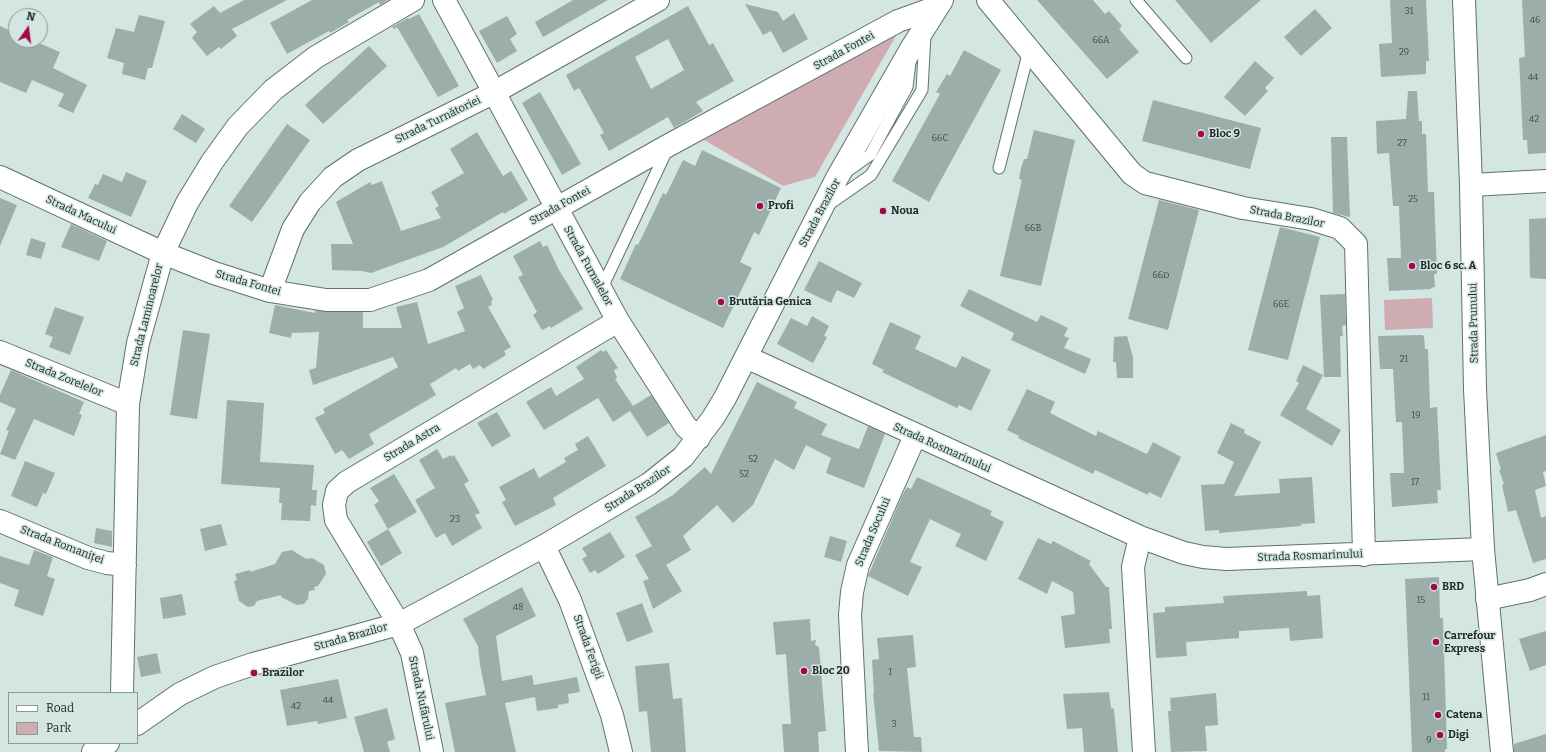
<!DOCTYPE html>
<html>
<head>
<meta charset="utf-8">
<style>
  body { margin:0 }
  #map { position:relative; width:1546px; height:752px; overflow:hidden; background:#d3e6e1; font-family:Bitter,serif }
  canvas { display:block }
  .legend { position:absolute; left:8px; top:692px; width:130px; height:52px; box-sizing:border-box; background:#d3e6e1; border:1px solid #8d9b97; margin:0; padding:5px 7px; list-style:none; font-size:12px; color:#232a28 }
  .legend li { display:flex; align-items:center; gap:8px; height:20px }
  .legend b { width:20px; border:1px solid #8d9b97 }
  .north { position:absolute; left:8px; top:8px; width:40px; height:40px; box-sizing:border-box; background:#d3e6e1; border:1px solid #8d9b97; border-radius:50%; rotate:14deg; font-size:11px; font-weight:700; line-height:16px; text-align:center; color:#232a28 }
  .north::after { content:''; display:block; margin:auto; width:14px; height:18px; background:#a20949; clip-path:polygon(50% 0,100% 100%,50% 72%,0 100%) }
</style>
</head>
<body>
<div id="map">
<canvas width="1546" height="752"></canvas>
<ul class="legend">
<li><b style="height:5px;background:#fff"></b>Road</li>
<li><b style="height:11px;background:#ceacb2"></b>Park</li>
</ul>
<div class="north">N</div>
</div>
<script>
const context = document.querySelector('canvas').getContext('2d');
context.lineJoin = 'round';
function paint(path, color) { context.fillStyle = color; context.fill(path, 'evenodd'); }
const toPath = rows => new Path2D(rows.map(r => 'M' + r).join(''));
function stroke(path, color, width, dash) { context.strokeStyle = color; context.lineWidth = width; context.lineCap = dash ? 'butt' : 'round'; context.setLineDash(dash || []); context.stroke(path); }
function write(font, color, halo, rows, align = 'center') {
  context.font = font + ' Bitter,serif'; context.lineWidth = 3; context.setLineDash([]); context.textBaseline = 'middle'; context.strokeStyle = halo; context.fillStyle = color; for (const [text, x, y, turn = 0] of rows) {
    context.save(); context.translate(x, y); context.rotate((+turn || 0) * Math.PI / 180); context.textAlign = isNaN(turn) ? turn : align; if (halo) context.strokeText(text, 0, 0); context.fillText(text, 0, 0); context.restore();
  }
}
paint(toPath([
  [897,34,815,177,783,186,704,140],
  [1432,298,1433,328,1385,330,1384,300]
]), '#ceacb2');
paint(toPath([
  [244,0,287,0,232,29,237,36,221,49,219,47,207,56,192,38,197,32,190,24,214,6,220,13],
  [312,0,388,0,380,5,379,2,347,20,349,22,330,33,329,31,287,54,270,23],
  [573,0,608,0,543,37,535,22],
  [1037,0,1093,0,1105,14,1109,11,1122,26,1119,29,1139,52,1107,79],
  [1175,0,1261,0,1211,43],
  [1390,0,1426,0,1429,61,1426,61,1426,74,1381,77,1379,44,1392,43],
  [1522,0,1546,0,1546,153,1528,154,1527,140,1523,140,1519,58,1525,57],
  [745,4,778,12,783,21,794,13,808,39,783,53,771,31,763,35],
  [688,6,709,45,713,43,734,81,696,102,703,111,681,124,674,128,668,117,609,151,600,135,604,133,579,88,574,91,566,75],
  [668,39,684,70,651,89,635,57],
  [1315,9,1332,28,1301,56,1284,37],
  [419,14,459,86,438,97,397,27,394,29,392,27,408,18,409,19],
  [139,15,165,21,152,68,148,68,145,80,122,74,124,63,107,58,116,28,134,32],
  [507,16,517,34,510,39,517,51,497,63,479,31],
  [0,26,16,33,16,40,32,40,60,52,53,68,87,85,73,113,58,106,64,94,32,80,26,93,0,82],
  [369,46,387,66,323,124,305,105],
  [964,50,1001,70,929,202,892,181,940,94,936,92,947,74,950,76],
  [1255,61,1274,78,1265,88,1268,91,1245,116,1224,97],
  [1408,91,1417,91,1419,121,1422,121,1422,134,1426,134,1428,192,1434,192,1437,274,1434,274,1435,287,1431,288,1431,289,1389,291,1387,258,1401,258,1399,206,1393,206,1389,153,1377,154,1376,121,1406,119],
  [540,92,581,164,562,175,522,103],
  [1153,100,1261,128,1250,169,1142,141],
  [182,114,205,129,196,143,173,129],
  [287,124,310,140,252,222,229,206],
  [1034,130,1075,140,1041,286,1000,276,1022,180,1019,179,1021,168,1024,159,1027,159],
  [477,132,503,176,511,171,528,200,504,214,503,212,443,247,371,273,362,271,332,270,331,244,353,244,336,202,370,182,372,185,382,181,401,231,441,218,435,208,439,206,431,192,464,173,450,149],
  [1331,137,1347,137,1350,217,1333,213],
  [702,150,781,188,759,235,754,232,740,262,752,268,723,328,620,279,636,244,638,245,663,193,666,195,683,160,695,166],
  [126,172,147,181,131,217,88,198,95,184,98,185,103,174,122,182],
  [0,198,17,205,0,246],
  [1159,200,1199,210,1168,330,1128,319],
  [1546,218,1546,279,1530,278,1529,219],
  [71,224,107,241,99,261,61,247],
  [1280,227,1320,237,1288,360,1248,350],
  [31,238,46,243,41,259,26,255],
  [540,241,543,247,547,245,559,270,583,309,551,328,550,326,542,330,533,315,537,312,518,277,523,275,513,256],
  [819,261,862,283,854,298,837,290,831,303,804,290],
  [481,275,493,300,491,301,492,305,488,307,511,347,504,351,506,355,483,369,480,365,473,369,470,364,458,371,456,368,430,384,436,395,369,434,374,444,349,459,342,450,335,454,315,418,325,413,323,409,398,367,393,357,313,385,309,370,316,368,319,332,292,333,291,338,269,333,275,305,315,313,315,311,363,312,363,328,402,328,396,307,417,302,428,344,465,331,457,312,464,308,455,286],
  [969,289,1037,322,1041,315,1068,328,1064,336,1069,338,1064,348,1091,359,1085,374,1011,340,1014,333,960,306],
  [1345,294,1346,325,1342,326,1343,336,1340,336,1341,377,1324,377,1320,295],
  [55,307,84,317,70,355,49,347,53,337,45,334],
  [812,316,829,326,824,336,827,337,813,363,777,344,791,318,807,326],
  [890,322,921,336,915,349,956,368,962,356,991,370,971,411,959,405,957,408,919,390,882,372,884,370,872,364],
  [183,330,210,334,197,419,170,415],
  [1422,335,1424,336,1425,349,1428,349,1430,408,1437,407,1441,490,1437,490,1438,503,1392,507,1390,473,1404,473,1402,422,1396,422,1393,369,1380,369,1378,336],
  [1127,336,1133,357,1133,378,1117,378,1116,362,1113,362,1114,337],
  [601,350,603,352,606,350,618,368,614,370,617,378,615,379,633,406,651,395,669,423,647,437,630,411,613,422,598,398,544,430,526,402,551,387,556,396,584,379,576,367],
  [1303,365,1323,375,1306,409,1341,430,1332,446,1280,415,1299,383,1296,381],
  [11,370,84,402,79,414,82,415,74,436,34,419,15,460,0,454,9,431,6,430,16,409,0,402,0,395],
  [757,382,797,402,794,408,827,424,821,435,859,449,868,426,885,434,864,488,826,473,831,458,806,445,794,470,775,459,753,505,733,523,717,505,683,536,691,550,666,565,682,591,653,609,643,581,649,579,635,555,652,546,635,517,673,495,705,467,711,474],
  [1027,389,1055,402,1050,413,1096,436,1098,431,1147,454,1153,442,1181,457,1161,498,1149,492,1148,495,1095,470,1093,474,1018,438,1019,436,1007,430],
  [227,400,264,403,260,462,314,465,312,490,317,490,316,506,311,505,310,521,281,520,282,503,279,503,280,488,221,484],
  [497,412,511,436,492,447,477,423],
  [1231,423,1245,430,1244,433,1261,442,1234,496,1280,493,1279,479,1312,477,1315,523,1301,524,1301,526,1219,533,1219,530,1205,531,1201,485,1224,484,1234,462,1217,453],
  [1546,435,1546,471,1543,472,1546,486,1535,490,1541,518,1546,516,1546,559,1533,563,1516,510,1508,512,1502,485,1504,484,1499,470,1501,470,1496,453],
  [588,436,606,466,553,498,556,505,515,526,502,502,506,500,499,487,534,468,539,478,566,462,564,458,578,450,575,444],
  [437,449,443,459,451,455,452,457,454,455,469,481,464,484,480,513,475,515,482,528,452,546,445,533,436,538,415,500,435,488,419,460],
  [25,461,55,473,46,494,43,493,37,507,11,496],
  [394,474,417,512,388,529,402,553,381,566,367,542,388,529,374,505,379,501,370,488],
  [917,477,992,511,990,515,1004,522,986,561,955,546,961,534,930,519,910,562,922,567,908,596,868,576,902,496,907,487,911,489],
  [221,524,227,545,205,551,200,529],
  [96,528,112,531,112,547,94,543],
  [610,532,625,557,598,574,595,570,590,573,582,559,587,556,582,548],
  [830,536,847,541,841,562,824,557],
  [1038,538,1051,544,1053,541,1091,561,1089,564,1106,587,1109,587,1112,629,1109,629,1110,643,1065,648,1061,616,1075,614,1073,592,1052,581,1047,594,1018,579],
  [34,550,53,557,47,576,55,579,43,616,14,606,19,590,0,583,0,556,29,565],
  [292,550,306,559,312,558,324,565,326,574,318,586,314,587,315,590,309,591,308,599,304,604,297,605,281,597,281,595,257,601,254,606,248,607,239,601,234,581,237,580,235,574,250,570,250,572,275,564,282,552],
  [1439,577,1440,618,1443,618,1447,749,1445,749,1445,752,1412,752,1405,579],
  [522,587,536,616,496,636,502,681,532,675,534,685,577,677,580,692,568,694,569,703,558,705,558,708,537,711,535,697,505,703,516,752,455,752,445,703,486,695,480,665,478,646,463,619],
  [1307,591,1307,596,1320,595,1323,638,1290,641,1289,628,1239,631,1239,638,1186,642,1187,656,1156,658,1153,613,1165,612,1165,607,1224,603,1223,596],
  [182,594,186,615,163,619,160,598],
  [642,603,653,632,627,642,616,613],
  [810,619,811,641,816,640,815,645,819,647,826,731,818,732,819,752,784,752,782,724,791,724,786,654,776,655,773,622],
  [1546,631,1546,665,1530,671,1519,639],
  [913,635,916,667,907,668,914,737,921,737,922,752,879,751,873,693,874,693,872,660,879,659,877,638],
  [157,653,161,673,141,677,137,657],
  [669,663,673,699,682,698,686,752,651,752,647,711,639,712,635,666],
  [338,679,347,718,318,724,317,721,287,726,280,690],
  [1109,692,1111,708,1114,709,1118,752,1084,752,1082,728,1067,729,1063,694],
  [1216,693,1218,725,1205,726,1207,751,1171,752,1168,711,1171,711,1170,698],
  [387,708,395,739,387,742,390,752,364,752,354,717],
  [1546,734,1546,752,1514,752,1514,744]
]), '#9caeaa');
const service = toPath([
  [1136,0,1186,58],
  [999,168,1029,50],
  [846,172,870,155,907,87,910,62],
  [828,205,871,175,922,90,925,35],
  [601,290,667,150]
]);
const minor = toPath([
  [444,0,618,321,686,427,699,438],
  [988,0,1132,174,1145,183,1243,208,1311,219,1340,228,1356,244,1364,555],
  [0,177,163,253,214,273,270,291,326,300,370,300,429,280,669,145,898,21,937,7],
  [1471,185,1546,181],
  [270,291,293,229,310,202,333,177,358,160,493,93,658,0],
  [0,352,128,404],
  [746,357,1140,537,1184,553,1203,557,1226,559,1483,549],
  [0,521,88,558,107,563,125,565],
  [1140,537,1133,567,1144,752],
  [544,546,570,600,612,715,621,752],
  [1487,599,1530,590,1546,584],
  [122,693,128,404,138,343,163,253,187,203,212,162,238,126,273,90,316,57,413,0],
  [137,724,180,694,215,677,253,664,399,624,544,546,649,484,683,457,713,418,725,398,837,178,911,49,942,0],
  [93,752,108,743],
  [432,752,412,653,399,624,336,520,334,505,337,491,347,482,618,321],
  [857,752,850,615,852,592,858,565,915,436]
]);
const tertiary = toPath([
  [1464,0,1471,185,1475,389,1483,549,1502,752]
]);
stroke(service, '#60716d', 13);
stroke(minor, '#60716d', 24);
stroke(tertiary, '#60716d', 24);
stroke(service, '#fff', 11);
stroke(minor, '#fff', 22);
stroke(tertiary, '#fff', 22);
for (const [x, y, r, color] of [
  [1201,134,4,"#a20949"],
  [760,206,4,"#a20949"],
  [883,211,4,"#a20949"],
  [1412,266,4,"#a20949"],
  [721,302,4,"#a20949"],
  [1434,587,4,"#a20949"],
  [1436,642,4,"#a20949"],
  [804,671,4,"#a20949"],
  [254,673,4,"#a20949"],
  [1438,715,4,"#a20949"],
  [1440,735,4,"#a20949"]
]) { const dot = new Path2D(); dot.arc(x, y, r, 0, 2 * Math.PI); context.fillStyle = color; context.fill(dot); stroke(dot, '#d3e6e1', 1.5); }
write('9px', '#414b48', null, [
  ["31",1409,11],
  ["46",1535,20],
  ["66A",1101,40],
  ["29",1404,52],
  ["44",1533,77],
  ["42",1534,119],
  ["66C",940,138],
  ["27",1402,143],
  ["25",1413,199],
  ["66B",1033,228],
  ["66D",1161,275],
  ["66E",1281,304],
  ["21",1404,359],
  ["19",1416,415],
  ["52",753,459],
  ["52",744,474],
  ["17",1415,482],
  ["23",455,519],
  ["15",1421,600],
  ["48",518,607],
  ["1",890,672],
  ["11",1426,697],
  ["44",328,700],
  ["42",296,706],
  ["3",894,724],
  ["9",1429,740]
]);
write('11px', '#232a28', '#d3e6e1', [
  ["Strada Fontei",844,51,-29],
  ["Strada Turnătoriei",438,120,-26],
  ["Strada Fontei",560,206,-29],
  ["Strada Brazilor",820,213,-62],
  ["Strada Macului",81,215,25],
  ["Strada Brazilor",1287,217,11],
  ["Strada Furnalelor",588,266,61],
  ["Strada Fontei",248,283,16],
  ["Strada Laminoarelor",147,315,-76],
  ["Strada Prunului",1474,323,-91],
  ["Strada Zorelelor",64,378,22],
  ["Strada Astra",412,443,-31],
  ["Strada Rosmarinului",942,448,24],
  ["Strada Brazilor",638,489,-33],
  ["Strada Socului",873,532,-67],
  ["Strada Romaniței",62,545,21],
  ["Strada Rosmarinului",1310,556,-2],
  ["Strada Brazilor",351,637,-16],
  ["Strada Ferigii",588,647,70],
  ["Strada Nufărului",421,698,78]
]);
write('bold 11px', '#232a28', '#d3e6e1', [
  ["Bloc 9",1209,134],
  ["Profi",768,206],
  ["Noua",891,211],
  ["Bloc 6 sc. A",1420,266],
  ["Brutăria Genica",729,302],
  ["BRD",1442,587],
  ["Carrefour",1444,636],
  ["Express",1444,649],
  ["Bloc 20",812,671],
  ["Brazilor",262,673],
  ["Catena",1446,715],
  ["Digi",1448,735]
], 'left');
</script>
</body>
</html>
